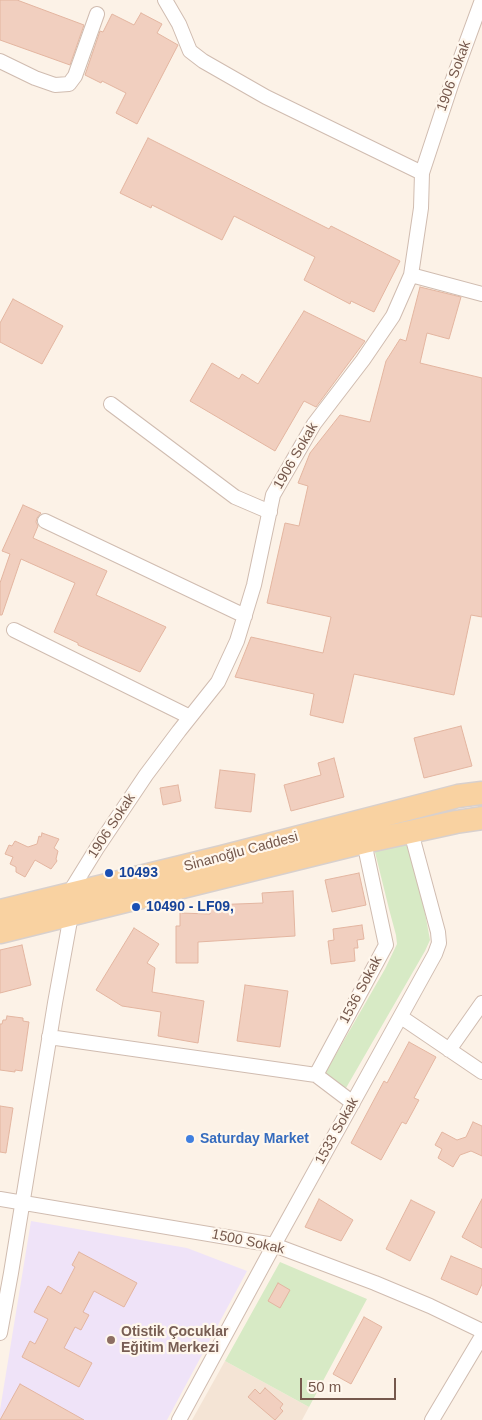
<!DOCTYPE html>
<html>
<head>
<meta charset="utf-8">
<style>
  body { margin:0 }
  #map { position:relative; width:482px; height:1420px; overflow:hidden; background:#fcf2e7; font-family:Helvetica,sans-serif }
  canvas { display:block }
  .scale { position:absolute; left:300px; top:1378px; width:96px; height:22px; box-sizing:border-box; border:2px solid #75584c; border-top:0; padding-left:6px; font-size:15px; line-height:18px; white-space:nowrap; color:#75584c; -webkit-text-stroke:4px #fff7ed; paint-order:stroke }
</style>
</head>
<body>
<div id="map">
<canvas width="482" height="1420"></canvas>
<div class="scale">50 m</div>
</div>
<script>
const context = document.querySelector('canvas').getContext('2d');
context.lineJoin = 'round';
function paint(path, color) { context.fillStyle = color; context.fill(path, 'evenodd'); }
const toPath = rows => new Path2D(rows.map(r => 'M' + r).join(''));
function stroke(path, color, width, dash) { context.strokeStyle = color; context.lineWidth = width; context.lineCap = dash ? 'butt' : 'round'; context.setLineDash(dash || []); context.stroke(path); }
function write(font, color, halo, rows, align = 'center') {
  context.font = font + ' Helvetica,sans-serif'; context.lineWidth = 4.5; context.setLineDash([]); context.textBaseline = 'middle'; context.strokeStyle = halo; context.fillStyle = color; for (const [text, x, y, turn = 0] of rows) {
    context.save(); context.translate(x, y); context.rotate((+turn || 0) * Math.PI / 180); context.textAlign = isNaN(turn) ? turn : align; if (halo) context.strokeText(text, 0, 0); context.fillText(text, 0, 0); context.restore();
  }
}
paint(toPath([
  [225,1361,309,1407,302,1420,192,1420]
]), '#f4e4d5');
paint(toPath([
  [31,1221,187,1248,247,1271,167,1420,0,1420,0,1410]
]), '#efe3f8');
paint(toPath([
  [406,840,421,891,430,940,425,951,346,1088,324,1075,385,969,397,944,396,935,389,909,374,848],
  [280,1262,367,1299,309,1407,225,1361]
]), '#d7eac5');
const building = toPath([
  [0,0,17,0,84,25,70,65,0,40,0,0],
  [141,13,162,24,157,33,178,45,137,124,116,113,126,93,102,81,101,83,85,75,100,31,103,32,112,14,134,25,141,13],
  [148,138,329,229,331,226,400,261,374,312,351,301,350,304,304,280,315,257,234,216,222,240,152,205,151,208,120,193,148,138],
  [420,287,461,297,449,339,427,333,420,363,482,378,482,617,471,615,454,695,354,674,343,723,310,715,314,694,235,677,251,637,323,653,331,617,267,603,285,523,299,526,308,486,298,483,310,453,340,415,370,422,386,361,400,339,406,341,420,287],
  [13,299,63,326,42,364,0,342,0,323,13,299],
  [304,311,365,341,316,407,304,401,275,451,190,401,212,363,239,379,242,374,258,384,304,311],
  [23,505,41,513,37,518,36,522,38,526,33,538,107,571,96,595,166,627,140,672,78,645,78,643,54,632,75,583,21,559,2,615,0,615,0,583,10,554,2,551,23,505],
  [461,726,472,766,424,778,414,738,461,726],
  [334,758,344,797,291,811,284,785,321,775,318,763,334,758],
  [220,770,255,774,251,812,215,808,220,770],
  [178,785,181,801,163,805,160,788,178,785],
  [42,833,59,839,54,848,58,851,56,859,57,861,51,869,35,860,25,877,16,872,16,867,10,864,13,857,5,854,9,845,12,846,15,841,28,847,37,844,39,836,41,837,42,833],
  [359,873,366,905,332,912,325,880,359,873],
  [293,891,295,936,198,942,198,963,176,963,176,926,180,926,180,913,210,914,210,905,263,903,262,893,293,891],
  [362,925,364,939,357,940,358,948,354,948,355,961,331,964,328,941,334,940,333,929,362,925],
  [134,928,159,944,147,963,155,968,152,992,204,1001,198,1043,158,1036,161,1012,122,1006,96,990,134,928],
  [22,945,31,985,0,993,0,950,22,945],
  [245,985,288,991,280,1047,237,1041,245,985],
  [7,1016,23,1018,23,1021,29,1022,22,1071,15,1070,15,1072,0,1070,0,1024,2,1024,3,1020,6,1020,7,1016],
  [409,1042,436,1057,414,1098,419,1100,406,1124,402,1122,381,1160,351,1143,384,1081,387,1083,409,1042],
  [0,1106,13,1108,6,1153,0,1152,0,1106],
  [473,1122,482,1126,482,1156,471,1151,460,1155,453,1167,438,1158,442,1149,435,1145,442,1132,457,1140,466,1137,473,1122],
  [319,1199,353,1220,341,1241,305,1227,319,1199],
  [482,1199,482,1248,462,1237,482,1199],
  [411,1200,435,1212,410,1261,386,1249,411,1200],
  [79,1252,137,1283,124,1307,94,1291,83,1312,89,1315,81,1330,75,1327,64,1348,92,1363,79,1387,22,1357,30,1341,35,1344,48,1319,34,1312,48,1286,61,1294,75,1267,72,1265,79,1252],
  [451,1256,482,1269,482,1284,477,1295,441,1279,451,1256],
  [278,1283,290,1290,280,1308,268,1301,278,1283],
  [364,1317,382,1327,351,1384,333,1374,364,1317],
  [20,1384,84,1420,0,1420,20,1384],
  [265,1388,283,1404,280,1408,283,1411,275,1420,248,1397,255,1389,260,1394,265,1388]
]);
paint(building, '#f1cfbf');
stroke(building, '#e3b5a0', 1);
const minor = toPath([
  [165,0,179,24,190,51,203,61,266,97,422,173],
  [0,61,35,78,55,85,69,84,75,76,97,14],
  [411,275,482,294],
  [111,404,235,497,270,512],
  [45,521,245,616],
  [14,630,190,717],
  [68,895,97,848,146,775,179,731,218,682,237,641,254,585,273,495,314,424,363,360,393,316,411,275,421,208,422,173,452,82,482,0],
  [401,1017,482,1072],
  [49,1037,316,1075,353,1103],
  [449,1050,482,1003],
  [316,1075,386,945,364,842],
  [0,1199,274,1245,375,1283,430,1306,482,1331],
  [0,1333,11,1273,55,1003,71,915],
  [179,1420,274,1245,435,954,439,943,438,932,411,832],
  [432,1420,482,1336]
]);
const primary = toPath([
  [0,911,222,857,458,796,482,793],
  [0,932,364,842,456,822,482,818]
]);
stroke(minor, '#d0bcb0', 16);
stroke(primary, '#d8d0cd', 25);
stroke(minor, '#fff', 14);
stroke(primary, '#f9d2a1', 22);
for (const [x, y, r, color] of [
  [109,873,5,"#1a4fb4"],
  [136,907,5,"#1a4fb4"],
  [190,1139,5,"#3f7fe0"],
  [111,1340,5,"#8d6e63"]
]) { const dot = new Path2D(); dot.arc(x, y, r, 0, 2 * Math.PI); context.fillStyle = color; context.fill(dot); stroke(dot, '#fff7ed', 2); }
write('14px', '#75584c', '#fff7ed', [
  ["1906 Sokak",454,76,-70],
  ["1906 Sokak",296,456,-60],
  ["1906 Sokak",112,826,-57],
  ["Si̇nanoğlu Caddesi",241,852,-15],
  ["1536 Sokak",361,990,-62],
  ["1533 Sokak",337,1131,-61],
  ["1500 Sokak",248,1242,12]
]);
write('bold 14px', '#164399', '#fff7ed', [
  ["10493",119,873],
  ["10490 - LF09,",146,907]
], 'left');
write('bold 14px', '#366cbe', '#fff7ed', [
  ["Saturday Market",200,1139]
], 'left');
write('bold 14px', '#785e54', '#fff7ed', [
  ["Otistik Çocuklar",121,1332],
  ["Eğitim Merkezi",121,1348]
], 'left');
</script>
</body>
</html>
